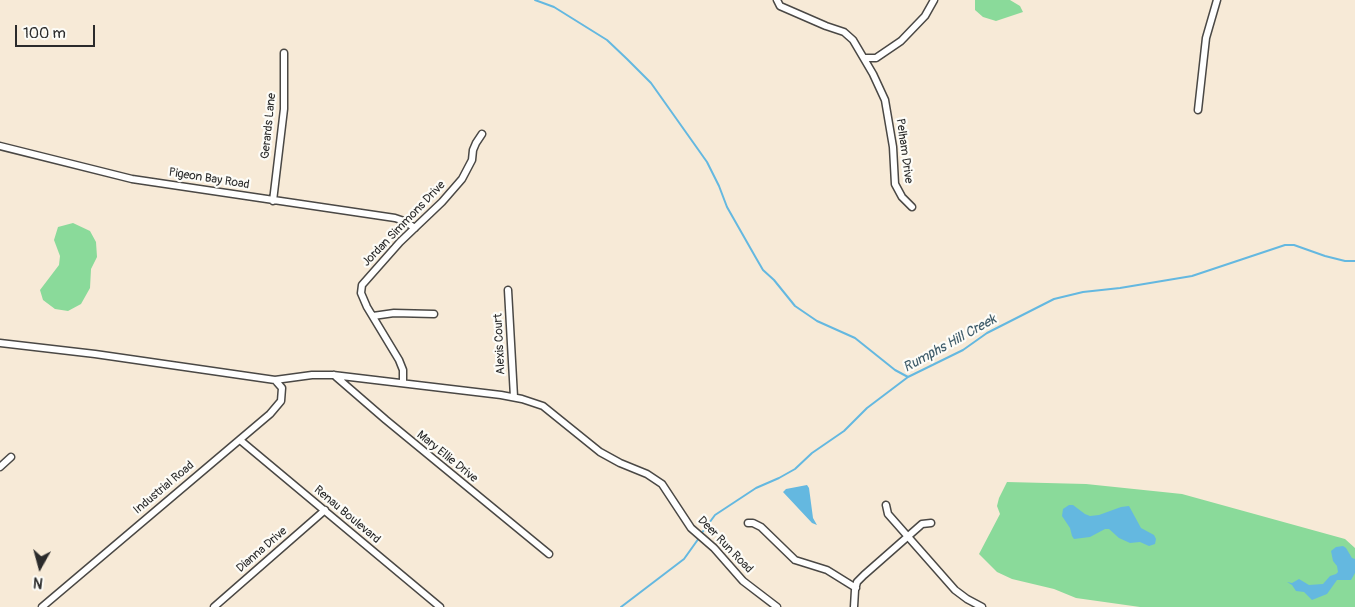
<!DOCTYPE html>
<html>
<head>
<meta charset="utf-8">
<style>
  body { margin:0 }
  #map { position:relative; width:1355px; height:607px; overflow:hidden; background:#f7ead7; font-family:Pangolin,sans-serif }
  canvas { display:block }
  .north { position:absolute; left:15px; top:542px; width:50px; height:50px; -webkit-text-stroke:4px #fdfcf7; paint-order:stroke; rotate:187deg; font-size:14px; font-weight:700; line-height:20px; text-align:center; color:#2b2b2b }
  .north::after { content:''; display:block; margin:auto; width:18px; height:22px; background:#2b2b2b; clip-path:polygon(50% 0,100% 100%,50% 72%,0 100%) }
  .scale { position:absolute; left:15px; top:25px; width:80px; height:22px; box-sizing:border-box; border:2px solid #2b2b2b; border-top:0; padding-left:6px; font-size:15px; line-height:18px; white-space:nowrap; color:#2b2b2b; -webkit-text-stroke:4px #fdfcf7; paint-order:stroke }
</style>
</head>
<body>
<div id="map">
<canvas width="1355" height="607"></canvas>
<div class="north">N</div>
<div class="scale">100 m</div>
</div>
<script>
const context = document.querySelector('canvas').getContext('2d');
context.lineJoin = 'round';
function paint(path, color) { context.fillStyle = color; context.fill(path, 'evenodd'); }
const toPath = rows => new Path2D(rows.map(r => 'M' + r).join(''));
function stroke(path, color, width, dash) { context.strokeStyle = color; context.lineWidth = width; context.lineCap = dash ? 'butt' : 'round'; context.setLineDash(dash || []); context.stroke(path); }
function write(font, color, halo, rows, align = 'center') {
  context.font = font + ' Pangolin,sans-serif'; context.lineWidth = 4.5; context.setLineDash([]); context.textBaseline = 'middle'; context.strokeStyle = halo; context.fillStyle = color; for (const [text, x, y, turn = 0] of rows) {
    context.save(); context.translate(x, y); context.rotate((+turn || 0) * Math.PI / 180); context.textAlign = isNaN(turn) ? turn : align; if (halo) context.strokeText(text, 0, 0); context.fillText(text, 0, 0); context.restore();
  }
}
paint(toPath([
  [975,0,1010,0,1020,6,1023,12,996,21,983,17,975,10],
  [73,223,90,231,96,242,97,257,91,269,90,288,81,304,68,311,55,309,43,300,40,290,59,265,60,256,54,240,58,227],
  [1007,482,1086,484,1182,494,1345,539,1355,548,1355,607,1140,607,1076,598,1054,589,1012,579,997,572,979,554,1000,514,997,506,999,498]
]), '#8ada9a');
paint(toPath([
  [807,485,809,488,813,518,817,525,812,523,783,492,786,489],
  [1069,505,1073,505,1085,514,1090,516,1099,515,1121,507,1129,506,1141,528,1154,535,1156,539,1155,544,1149,546,1140,542,1130,543,1119,538,1109,529,1105,529,1090,537,1074,539,1072,536,1070,528,1062,516,1063,509],
  [1343,546,1346,548,1352,558,1355,559,1355,573,1351,580,1337,580,1327,594,1312,600,1304,592,1296,591,1292,585,1287,582,1292,583,1299,579,1309,585,1323,584,1330,576,1336,574,1338,572,1337,566,1333,561,1331,551,1336,547]
]), '#64b8e0');
stroke(toPath([
  [535,0,554,7,607,40,627,59,651,83,707,162,719,186,727,207,756,258,763,270,774,280,795,306,817,321,855,338,895,370,908,377],
  [701,534,715,515,756,488,779,478,795,469,812,453,844,431,867,408,908,377,963,350,987,333,1054,299,1083,292,1120,288,1192,276,1285,245,1294,245,1325,256,1345,261,1355,261],
  [621,607,684,559,699,538]
]), '#64b8e0', 2);
const minor = toPath([
  [777,0,780,6,826,26,844,32,853,40,873,74,885,100,893,147,895,184,902,197,912,207],
  [864,58,876,58,901,41,925,16,934,0],
  [1198,110,1206,38,1217,0],
  [0,146,132,179,395,218,404,221,415,228],
  [273,201,284,109,284,53],
  [508,290,514,397],
  [373,316,394,313,434,314],
  [0,343,95,354,275,380,282,388,281,401,270,414,42,607],
  [334,375,386,420,549,554],
  [275,380,312,375,333,375,501,395,522,399,543,406,600,452,620,463,647,474,662,484,691,528,714,548,743,581,777,607],
  [403,383,403,370,399,360,367,307,361,293,362,285,400,242,442,202,462,179,472,160,473,150,476,143,482,134],
  [240,440,440,607],
  [0,467,11,457],
  [886,505,888,514,955,590,967,599,982,607],
  [748,523,753,523,761,527,795,560,827,570,856,588],
  [214,607,325,510],
  [854,607,855,590,857,582,864,575,922,524,931,523]
]);
stroke(minor, '#4a4845', 9);
stroke(minor, '#fff', 6);
write('12px', '#2b2b2b', '#fdfcf7', [
  ["Gerards Lane",269,126,-84],
  ["Pelham Drive",904,151,82],
  ["Pigeon Bay Road",209,179,9],
  ["Jordan Simmons Drive",404,224,-46],
  ["Alexis Court",500,344,-93],
  ["Mary Ellie Drive",447,457,39],
  ["Industrial Road",164,488,-40],
  ["Renau Boulevard",347,515,40],
  ["Deer Run Road",725,545,46],
  ["Dianna Drive",262,550,-41]
]);
write('italic 14px', '#3f5c6a', '#fdfcf7', [
  ["Rumphs Hill Creek",950,344,-29]
]);
</script>
</body>
</html>
